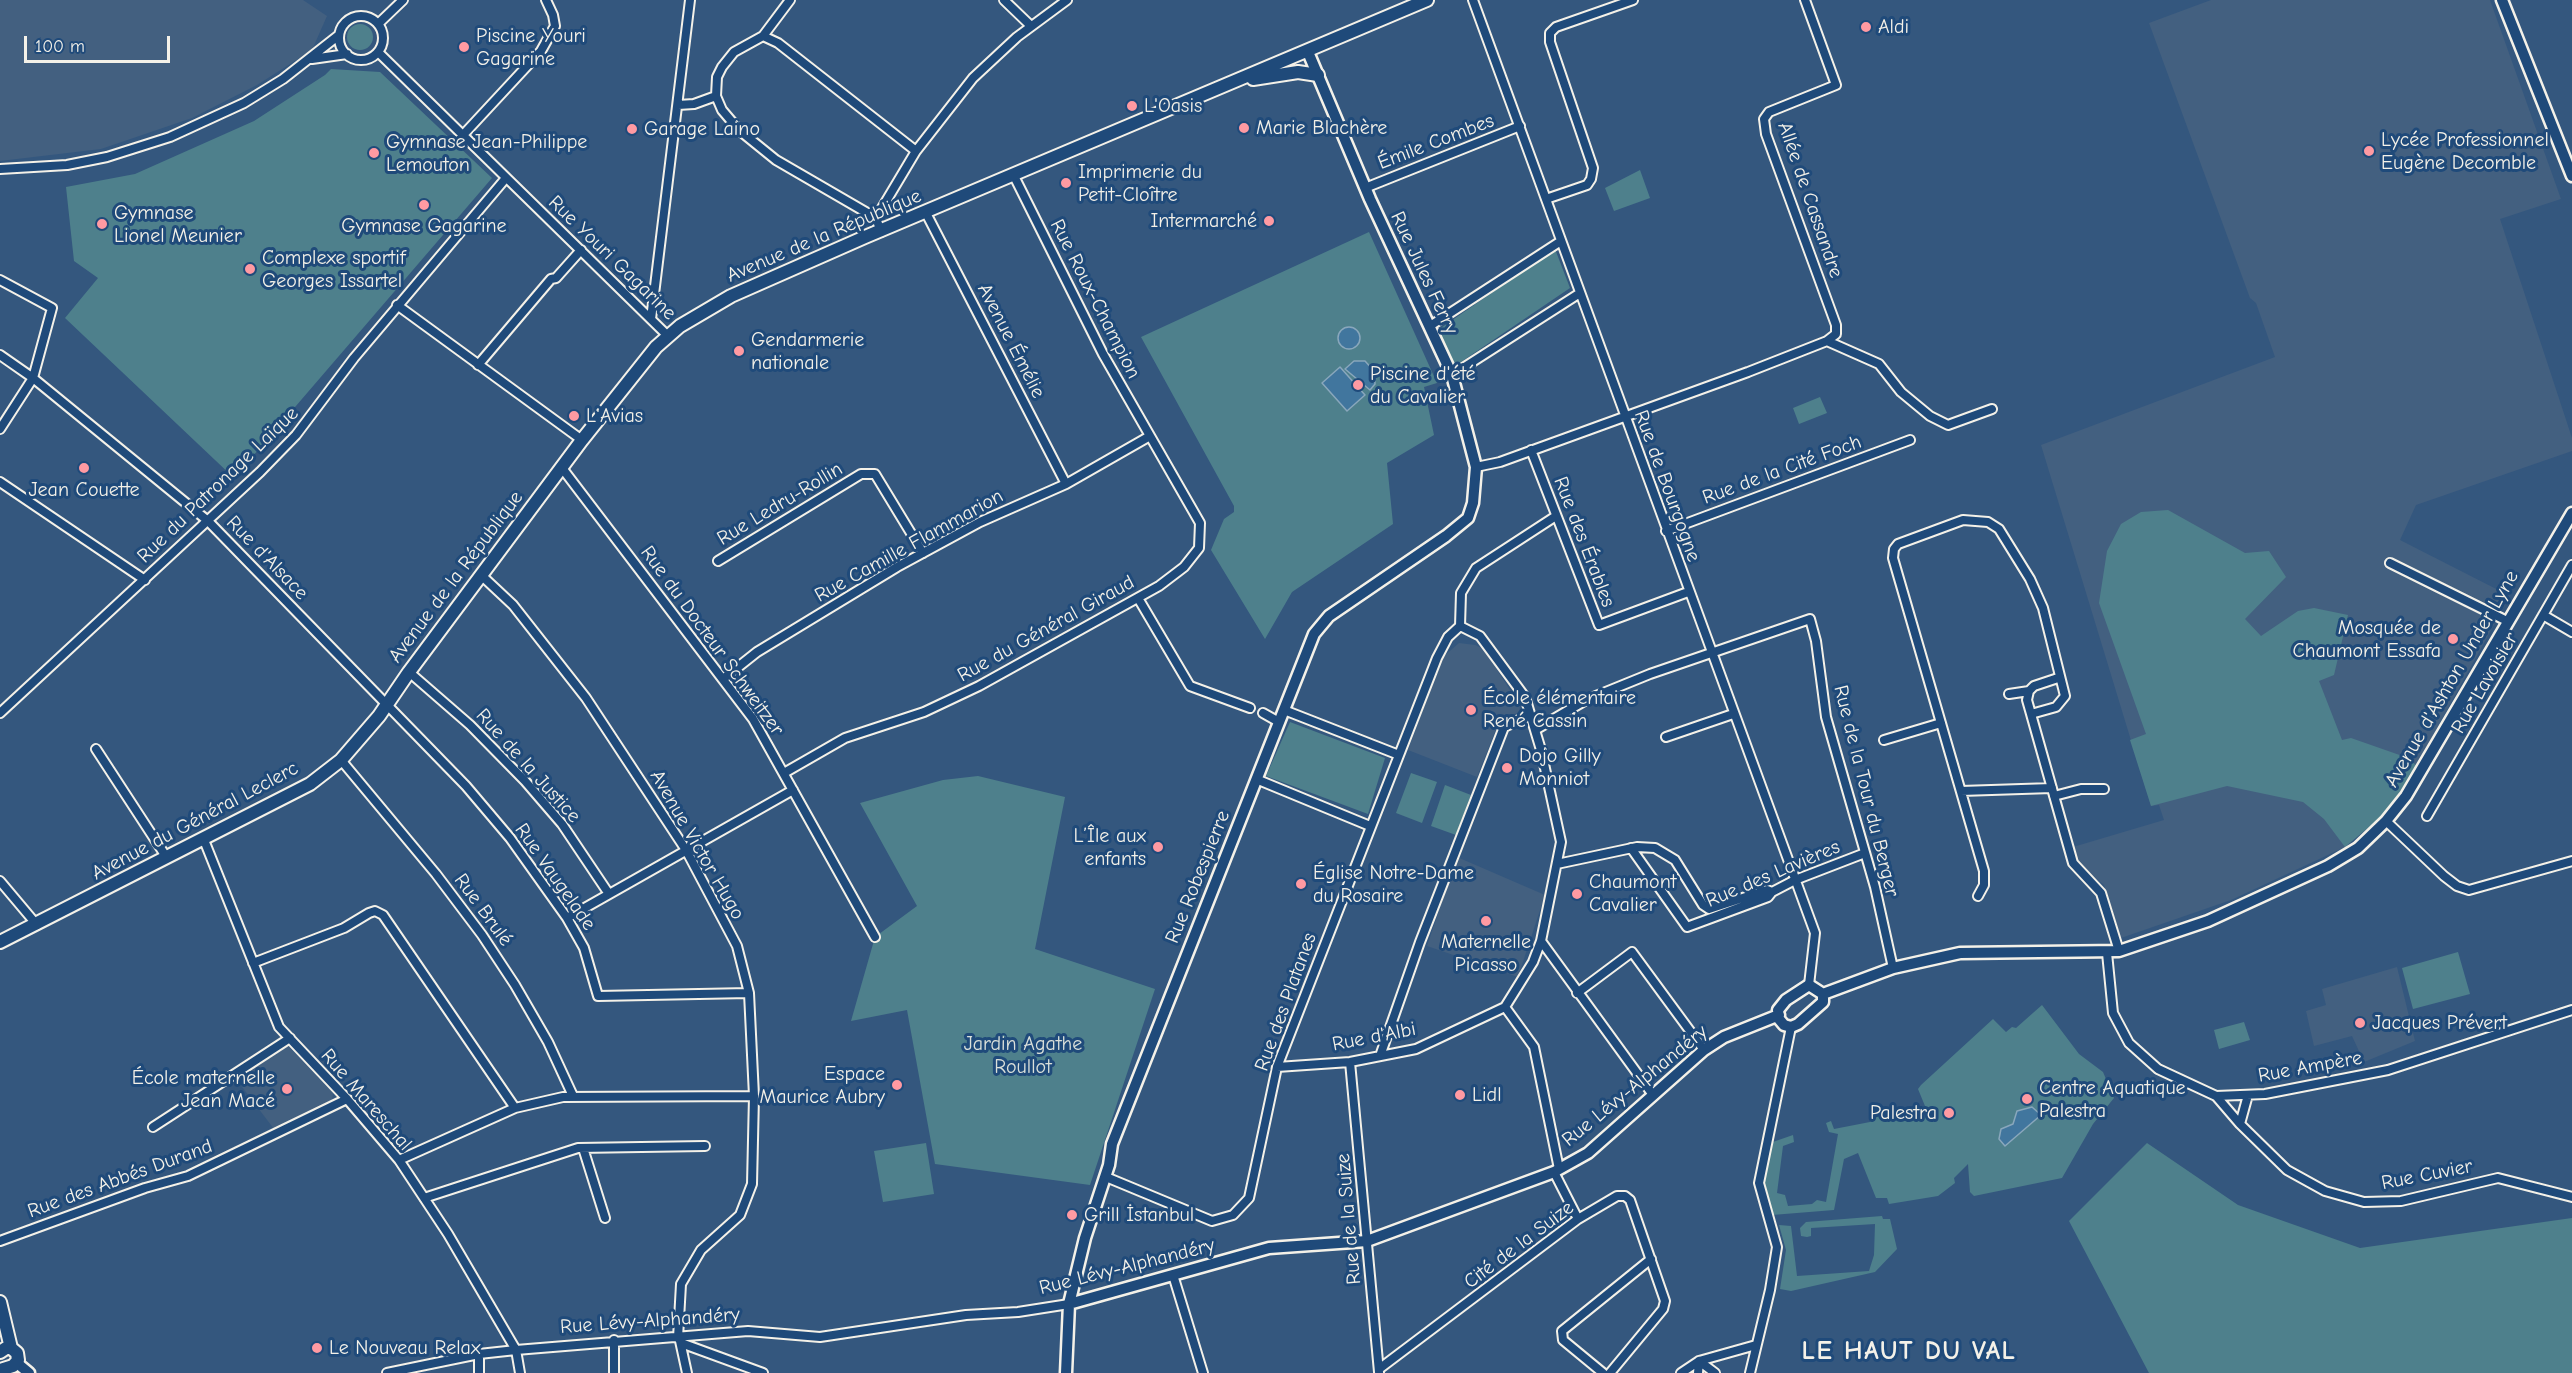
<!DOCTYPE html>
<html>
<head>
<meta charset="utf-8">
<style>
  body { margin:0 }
  #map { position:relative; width:2572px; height:1373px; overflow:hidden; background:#34577e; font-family:"Comic Neue",sans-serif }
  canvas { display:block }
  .scale { position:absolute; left:24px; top:36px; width:146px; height:27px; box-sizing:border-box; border:3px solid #f4f1e8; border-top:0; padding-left:8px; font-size:18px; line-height:21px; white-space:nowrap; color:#f4f1e8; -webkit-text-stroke:4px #1f4a7a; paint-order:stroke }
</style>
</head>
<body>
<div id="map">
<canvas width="2572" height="1373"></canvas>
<div class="scale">100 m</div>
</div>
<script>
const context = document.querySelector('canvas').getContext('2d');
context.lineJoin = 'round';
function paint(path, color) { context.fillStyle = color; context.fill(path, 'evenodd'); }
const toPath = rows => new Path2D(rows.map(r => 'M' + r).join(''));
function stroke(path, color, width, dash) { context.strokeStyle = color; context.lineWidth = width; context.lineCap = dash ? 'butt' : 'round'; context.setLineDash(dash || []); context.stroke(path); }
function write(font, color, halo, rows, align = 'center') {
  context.font = font + ' "Comic Neue",sans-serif'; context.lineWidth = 6; context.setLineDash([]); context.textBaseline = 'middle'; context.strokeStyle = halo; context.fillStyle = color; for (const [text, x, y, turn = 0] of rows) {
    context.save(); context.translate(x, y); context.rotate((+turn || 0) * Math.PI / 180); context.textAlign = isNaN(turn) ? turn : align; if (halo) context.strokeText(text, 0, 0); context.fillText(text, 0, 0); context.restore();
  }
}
paint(toPath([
  [0,0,303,0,327,16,312,50,257,85,192,118,101,149,0,161],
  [2211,0,2490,0,2561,199,2500,219,2572,438,2572,451,2416,505,2400,540,2510,596,2416,766,2388,811,2345,847,2231,900,2121,938,2104,885,2080,866,2073,847,2164,820,2159,805,2151,806,2041,445,2275,357,2256,303,2250,298,2149,23],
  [1459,643,1475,645,1484,649,1520,706,1519,713,1506,716,1498,724,1477,777,1408,750,1443,657],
  [1457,857,1545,895,1518,977,1427,946],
  [2397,967,2415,1041,2364,1062,2352,1036,2314,1046,2306,1011,2326,1005,2322,989],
  [288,1046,333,1093,332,1103,274,1129,236,1079]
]), '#436080');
paint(toPath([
  '347 37a13 13 0 1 1 26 0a13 13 0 1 1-26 0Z',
  [331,69,380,72,492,178,234,478,65,318,98,278,74,261,66,187,135,174,254,121,325,75],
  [1640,170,1650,198,1614,211,1605,188],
  [1369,232,1437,383,1424,387,1434,435,1387,463,1393,524,1292,592,1265,639,1211,550,1224,519,1234,512,1234,506,1141,337],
  [1555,249,1570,288,1455,366,1438,330],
  [1820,397,1827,413,1799,424,1793,408],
  [2168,510,2245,553,2269,551,2286,577,2245,619,2261,636,2298,611,2314,608,2348,615,2334,675,2319,681,2342,740,2351,738,2411,759,2416,766,2388,811,2345,847,2324,819,2303,802,2227,786,2151,806,2130,740,2146,734,2099,603,2107,551,2121,524,2141,512],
  [1290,722,1385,758,1368,814,1266,776],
  [1411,773,1437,782,1422,823,1396,813],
  [978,776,1065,797,1035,949,1155,989,1090,1185,935,1164,907,1010,851,1021,875,937,917,906,860,803,943,780],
  [1445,785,1471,795,1456,835,1431,826],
  [2458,952,2470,994,2413,1009,2402,968],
  [2042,1005,2079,1054,2103,1072,2114,1098,2093,1124,2062,1178,1974,1196,1970,1192,1968,1164,1954,1178,1955,1183,1938,1196,1889,1204,1887,1198,1876,1198,1858,1153,1844,1159,1834,1210,1772,1215,1763,1177,1770,1143,1793,1135,1794,1142,1783,1146,1777,1193,1785,1195,1788,1206,1812,1204,1817,1200,1826,1202,1838,1134,1829,1132,1826,1123,1831,1121,1834,1129,1870,1122,1877,1117,1925,1106,1918,1089,1921,1085,1993,1019,2006,1032,2012,1027,2016,1028],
  [2244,1022,2250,1040,2219,1049,2214,1030],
  [926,1143,934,1194,883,1202,874,1151],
  [2147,1143,2238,1205,2360,1248,2572,1218,2572,1373,2149,1373,2069,1221],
  [1882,1216,1883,1219,1890,1219,1897,1249,1875,1272,1791,1291,1780,1289,1786,1250,1779,1225,1791,1226,1797,1276,1869,1271,1874,1255,1875,1224,1811,1228,1811,1236,1807,1237,1801,1236,1800,1228,1806,1222]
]), '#4e808c');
const water = toPath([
  '1338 338a11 11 0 1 1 22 0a11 11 0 1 1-22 0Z',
  [1354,361,1365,361,1374,371,1375,384,1370,390,1345,369,1354,361],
  [1340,367,1365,395,1347,411,1322,383,1340,367],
  [2032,1107,2041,1115,2005,1146,1999,1139,2001,1129,2013,1124,2017,1111,2032,1107]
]);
paint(water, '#41769e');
stroke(water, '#89a7bc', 1.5);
const street = toPath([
  [1004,0,1031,26],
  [1473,0,1815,933,1809,985],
  '339 38a22 22 0 1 1 44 0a22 22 0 1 1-44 0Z',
  [378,24,403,0],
  [763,36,790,0],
  [378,52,668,336],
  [312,59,347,54],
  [678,105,694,104,716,96],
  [463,135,541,51,555,26,553,15,546,0],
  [0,169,67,165,107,157,170,137,244,103,283,79,339,35],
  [1365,188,1520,126],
  [1546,199,1587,185,1591,179,1593,168,1550,42,1550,33,1556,27,1633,0],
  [926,213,1066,484],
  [876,218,916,151,973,78,1017,37,1067,0],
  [881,232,876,218,776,160,739,130,722,110,716,96,717,77,722,67,734,52,763,36,778,43,916,151],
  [0,280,52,308,33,378,0,429],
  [397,305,582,440],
  [651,319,690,0],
  [1430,326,1561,241],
  [1827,341,1879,364,1901,392,1930,416,1948,425,1992,409],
  [0,355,33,378,208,521,466,786,510,838,567,918,584,948,598,996,749,993],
  [478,365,551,279,556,278,581,250],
  [1452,375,1580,293],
  [1531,450,1599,625,1688,592],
  [1476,467,1500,462,1748,372,1827,341,1836,334,1836,325,1766,134,1764,119,1769,112,1836,85,1805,0],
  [562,468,753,719,875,937],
  [0,482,145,580],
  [1666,531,1910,440],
  [718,561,861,474,875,474,923,553],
  [2390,563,2507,621],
  [481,575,513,605,586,698,686,850,737,946,749,993,754,1096,752,1184,740,1215,701,1250,681,1284,678,1338],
  [1138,598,1190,686,1250,708],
  [2543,615,2572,632],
  [1460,626,1480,636,1525,697,1541,750,1561,842,1541,941,1533,962,1505,1007],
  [409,672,470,725,525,781,562,824,609,894],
  [723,679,757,652,897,567,980,522,1066,484,1150,436],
  [2009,694,2029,691],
  [1284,710,1399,755],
  [0,713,260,472,296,435,354,358,506,178],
  [1263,713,1279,722],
  [2031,714,2073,863,2101,893,2119,951],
  [1535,730,1586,700,1650,674,1810,619,1816,641,1826,717,1875,887,1893,968],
  [1666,737,1733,714],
  [1884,740,1941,723],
  [96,749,167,858],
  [341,760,436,874,482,935,515,985,548,1042,573,1096],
  [784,773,845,738,924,712,979,686,1159,586,1184,567,1199,548,1200,523,1103,354,1014,176],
  [1256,779,1370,826],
  [1961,791,2052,788],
  [2054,796,2081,789,2104,789],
  [2427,816,2572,565],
  [2386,821,2444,876,2457,886,2469,890,2572,861],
  [204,840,279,1027,347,1099,399,1160,448,1234,516,1350,520,1373],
  [1631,848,1687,927,1768,897,1772,892,1795,880,1865,853],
  [1557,864,1637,847,1655,848,1675,860,1703,905,1709,909,1767,890,1772,892],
  [0,881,37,925],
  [1978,896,1984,885,1984,871,1893,558,1894,549,1898,544,1963,520,1988,522,1999,529,2030,579,2043,608,2065,696,2056,707,2031,714,2027,700,2029,691,2034,686,2058,678],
  [567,918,793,790],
  [1541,941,1653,1095],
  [2107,953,2113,1013,2129,1043,2158,1069,2216,1096,2265,1094,2388,1070,2572,1010],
  [253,963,344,928,369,913,375,911,383,915,515,1108],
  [1577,993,1632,952,1704,1050],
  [1505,1007,1534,1047,1559,1169],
  [1380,1056,1420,942,1504,727,1530,715],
  [1350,1062,1379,1372],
  [1277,1067,1350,1062,1416,1049,1505,1007],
  [2248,1095,2240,1124,2287,1170,2325,1191,2364,1202,2401,1201,2498,1178,2572,1197],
  [2216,1096,2240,1124],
  [153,1127,290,1038],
  [583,1148,605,1218],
  [399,1160,515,1108,563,1097,754,1096],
  [1554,1172,1578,1219],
  [1106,1177,1212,1221,1233,1215,1249,1198,1277,1067,1437,658,1448,637,1460,626,1461,593,1476,568,1556,516],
  [424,1198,578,1148,705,1146],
  [0,1241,145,1188,188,1176,347,1099],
  [1173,1275,1203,1373],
  [614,1340,614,1373],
  [680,1341,687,1373],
  [681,1343,763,1373],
  [479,1354,479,1373],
  [1699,1361,1715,1373],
  [1379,1369,1578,1219,1617,1196,1625,1196,1630,1200,1665,1301,1663,1309,1610,1373],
  [387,1373,479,1354,516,1350,748,1331,820,1337,966,1315,1018,1312,1069,1304],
  [1603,1373,1563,1340,1562,1331,1651,1259],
  [1681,1373,1699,1361,1756,1345],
  [1698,1373,1699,1361],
  [1750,1373,1770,1290,1777,1247,1759,1183,1791,1027]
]);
const secondary = toPath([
  [2502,0,2572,176],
  [1809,985,1823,994,1823,1002,1798,1024,1791,1027,1784,1025,1779,1019,1778,1010,1786,1000,1809,985],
  [1823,994,1893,968,1960,953,2119,951,2208,921,2328,866,2358,848,2386,821,2406,796,2572,513],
  [1069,1304,1269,1248,1367,1241,1554,1172,1588,1153,1704,1050,1724,1037,1779,1015],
  [17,1363,29,1373],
  [1066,1373,1069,1304,1085,1238,1109,1165,1112,1144,1314,634,1329,616,1446,536,1468,518,1473,503,1476,467,1452,375,1370,199,1308,52]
]);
const primary = toPath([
  [1253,79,1298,72,1318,75],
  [0,942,310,784,341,760,379,716,409,672,582,440,656,347,680,326,731,296,865,237,1427,0],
  [0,1302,11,1348],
  [0,1352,6,1348,11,1348],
  [0,1370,13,1366,18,1360,17,1353,11,1348]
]);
stroke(street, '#f4f1e8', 12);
stroke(secondary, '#f4f1e8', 15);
stroke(primary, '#f4f1e8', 16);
stroke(street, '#1f4a7a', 8);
stroke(secondary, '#1f4a7a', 10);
stroke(primary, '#1f4a7a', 12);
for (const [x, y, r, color] of [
  [1866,27,6,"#ff9aa2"],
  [464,47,6,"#ff9aa2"],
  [1132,106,6,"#ff9aa2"],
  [1244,128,6,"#ff9aa2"],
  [632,129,6,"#ff9aa2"],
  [2369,151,6,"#ff9aa2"],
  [374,153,6,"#ff9aa2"],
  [1066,183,6,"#ff9aa2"],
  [424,205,6,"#ff9aa2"],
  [1269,221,6,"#ff9aa2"],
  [102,224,6,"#ff9aa2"],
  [250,269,6,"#ff9aa2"],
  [739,351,6,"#ff9aa2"],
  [1358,385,6,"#ff9aa2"],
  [574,416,6,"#ff9aa2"],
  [84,468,6,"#ff9aa2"],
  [2453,639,6,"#ff9aa2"],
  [1471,710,6,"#ff9aa2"],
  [1507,768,6,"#ff9aa2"],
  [1158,847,6,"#ff9aa2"],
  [1301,884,6,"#ff9aa2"],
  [1577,894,6,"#ff9aa2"],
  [1486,921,6,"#ff9aa2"],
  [2360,1023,6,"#ff9aa2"],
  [897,1085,6,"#ff9aa2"],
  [287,1089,6,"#ff9aa2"],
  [1460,1095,6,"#ff9aa2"],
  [2027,1099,6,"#ff9aa2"],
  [1949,1113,6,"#ff9aa2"],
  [1072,1215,6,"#ff9aa2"],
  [317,1348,6,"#ff9aa2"]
]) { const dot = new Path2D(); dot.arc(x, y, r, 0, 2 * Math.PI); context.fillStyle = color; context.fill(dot); stroke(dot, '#1f4a7a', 2); }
write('20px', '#f4f1e8', '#1f4a7a', [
  ["Aldi",1878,27],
  ["Piscine Youri",476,36],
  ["Gagarine",476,59],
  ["L'Oasis",1144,106],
  ["Marie Blachère",1256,128],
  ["Garage Laino",644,129],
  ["Lycée Professionnel",2381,140],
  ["Eugène Decomble",2381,163],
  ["Gymnase Jean-Philippe",386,142],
  ["Lemouton",386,165],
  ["Imprimerie du",1078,172],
  ["Petit-Cloître",1078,195],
  ["Gymnase",114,213],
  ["Lionel Meunier",114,236],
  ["Intermarché",1257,221,"right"],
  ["Gymnase Gagarine",424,226,"center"],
  ["Complexe sportif",262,258],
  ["Georges Issartel",262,281],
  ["Gendarmerie",751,340],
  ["nationale",751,363],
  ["Piscine d'été",1370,374],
  ["du Cavalier",1370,397],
  ["L'Avias",586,416],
  ["Jean Couette",84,490,"center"],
  ["Mosquée de",2441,628,"right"],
  ["Chaumont Essafa",2441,651,"right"],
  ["École élémentaire",1483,698],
  ["René Cassin",1483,721],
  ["Dojo Gilly",1519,756],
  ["Monniot",1519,779],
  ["L’Île aux",1146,836,"right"],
  ["enfants",1146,859,"right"],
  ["Église Notre-Dame",1313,873],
  ["du Rosaire",1313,896],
  ["Chaumont",1589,882],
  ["Cavalier",1589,905],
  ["Maternelle",1486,942,"center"],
  ["Picasso",1486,965,"center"],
  ["Jacques Prévert",2372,1023],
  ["Espace",885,1074,"right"],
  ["Maurice Aubry",885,1097,"right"],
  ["École maternelle",275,1078,"right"],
  ["Jean Macé",275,1101,"right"],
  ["Centre Aquatique",2039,1088],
  ["Palestra",2039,1111],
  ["Lidl",1472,1095],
  ["Palestra",1937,1113,"right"],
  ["Grill İstanbul",1084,1215],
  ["Le Nouveau Relax",329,1348]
], 'left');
write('20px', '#f4f1e8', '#1f4a7a', [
  ["Émile Combes",1436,142,-21],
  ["Allée de Cassandre",1810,200,71],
  ["Avenue de la République",824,236,-23],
  ["Rue Youri Gagarine",612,258,44],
  ["Rue Jules Ferry",1424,273,65],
  ["Rue Roux-Champion",1095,299,63],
  ["Avenue Émélie",1011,341,63],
  ["Rue de la Cité Foch",1782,470,-20],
  ["Rue du Patronage Laïque",218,485,-44],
  ["Rue de Bourgogne",1667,486,70],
  ["Rue Ledru-Rollin",780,504,-31],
  ["Rue des Érables",1584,542,69],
  ["Rue Camille Flammarion",909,546,-29],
  ["Rue d'Alsace",267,558,46],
  ["Avenue de la République",456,577,-53],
  ["Rue du Général Giraud",1046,629,-29],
  ["Rue du Docteur Schweitzer",712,641,54],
  ["Avenue d'Ashton Under Lyne",2452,679,-60],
  ["Rue Lavoisier",2485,683,-60],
  ["Rue de la Justice",528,766,48],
  ["Rue de la Tour du Berger",1866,791,76],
  ["Avenue du Général Leclerc",195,821,-28],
  ["Avenue Victor Hugo",697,845,60],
  ["Rue des Lavières",1773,874,-23],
  ["Rue Vaugelade",555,877,55],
  ["Rue Robespierre",1198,877,-68],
  ["Rue Brulé",483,910,54],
  ["Rue des Platanes",1286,1002,-70],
  ["Rue d'Albi",1374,1037,-11],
  ["Rue Ampère",2310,1067,-10],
  ["Rue Lévy-Alphandéry",1635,1086,-39],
  ["Rue Mareschal",366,1100,49],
  ["Rue Cuvier",2427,1175,-11],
  ["Rue des Abbés Durand",120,1179,-20],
  ["Rue de la Suize",1349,1219,-95],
  ["Cité de la Suize",1519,1245,-37],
  ["Rue Lévy-Alphandéry",1127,1267,-14],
  ["Rue Lévy-Alphandéry",650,1321,-4]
]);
write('20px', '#dbe0da', '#1f4a7a', [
  ["Jardin Agathe",1023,1044],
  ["Roullot",1023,1067]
]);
context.letterSpacing = '1.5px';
write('bold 26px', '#f4f1e8', '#1f4a7a', [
  ["LE HAUT DU VAL",1909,1352]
]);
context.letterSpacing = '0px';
</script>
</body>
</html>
